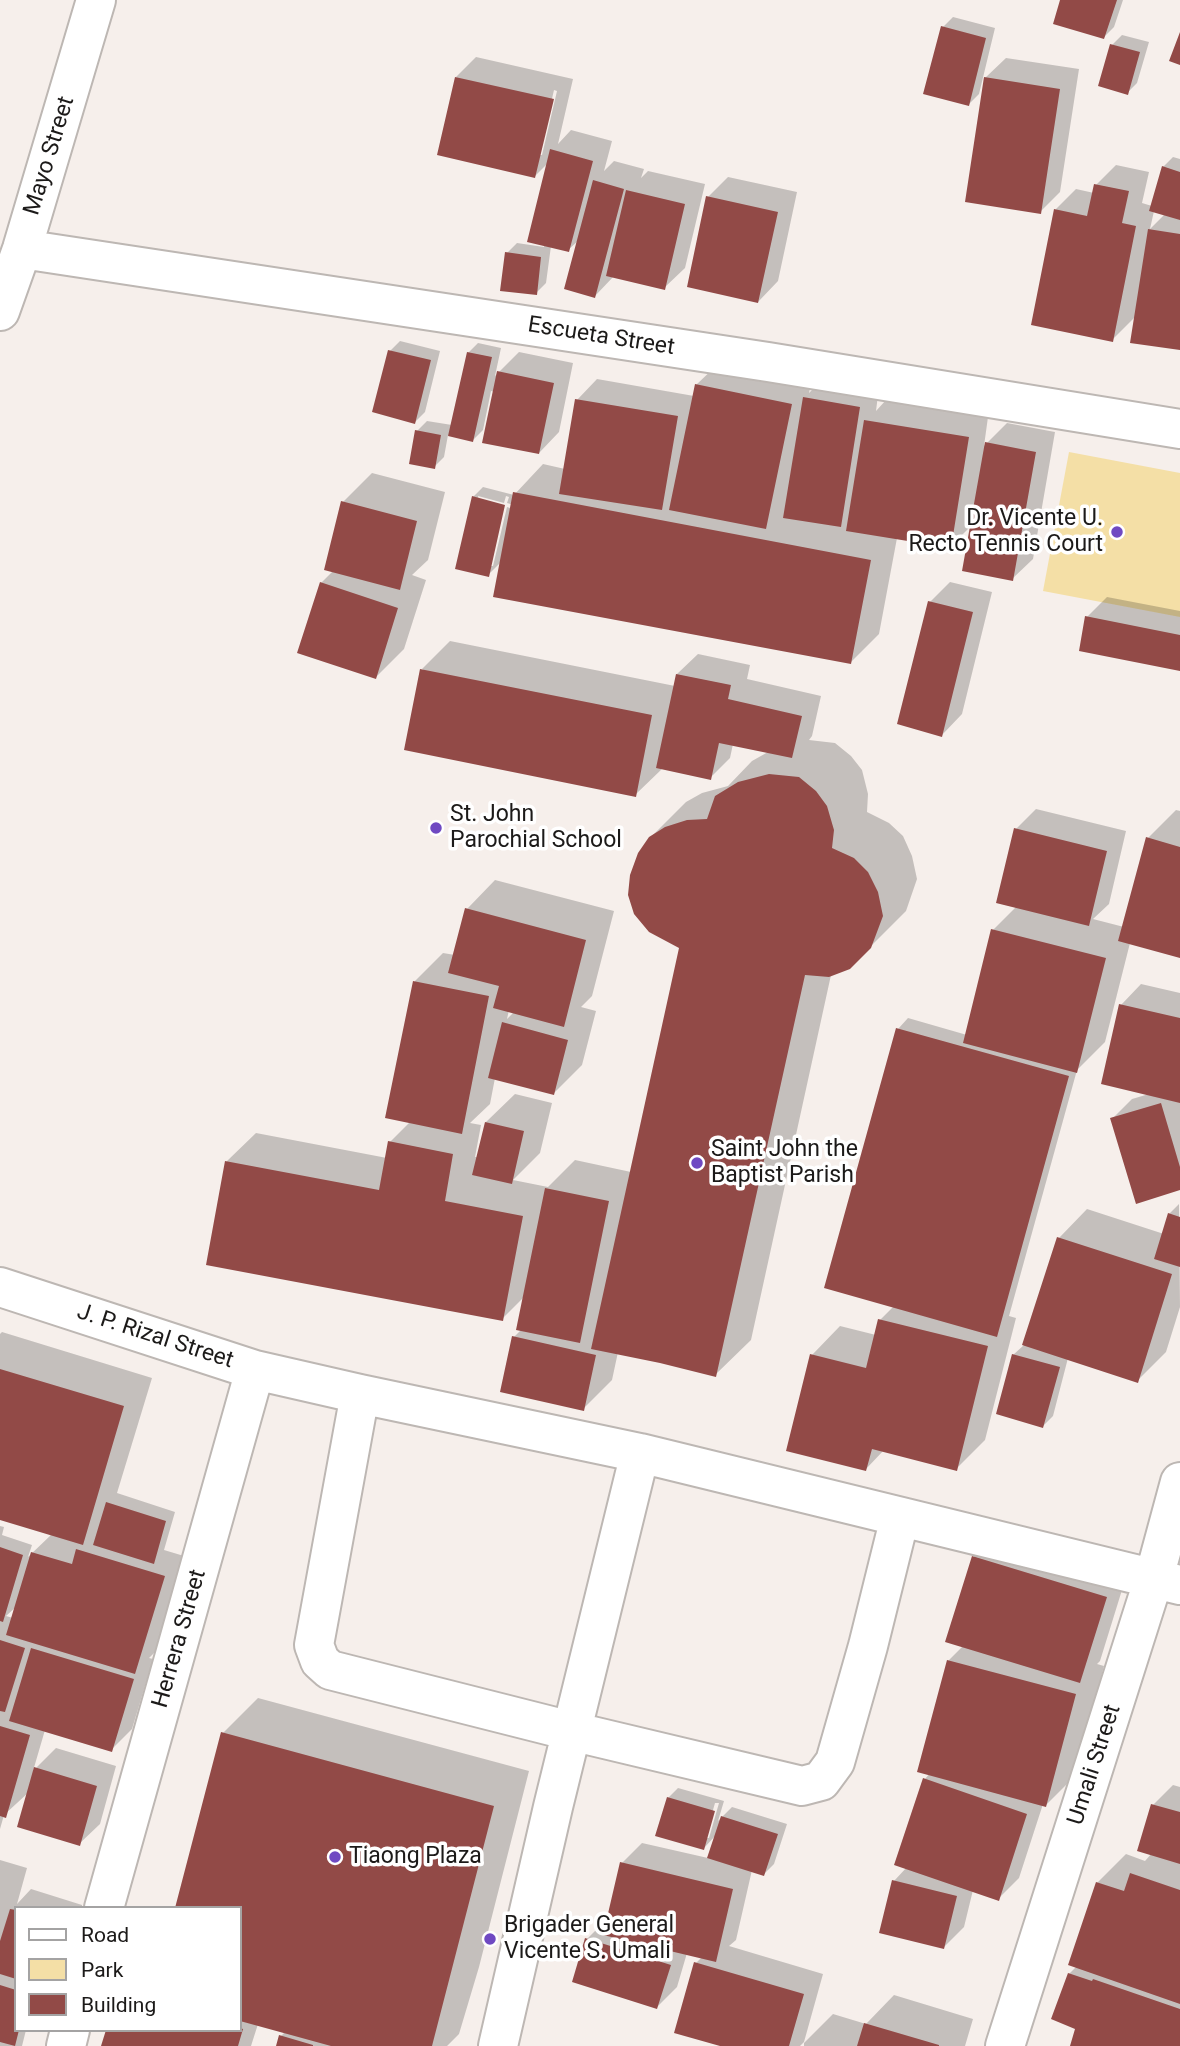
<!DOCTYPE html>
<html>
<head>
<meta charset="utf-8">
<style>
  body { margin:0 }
  #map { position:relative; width:1180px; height:2046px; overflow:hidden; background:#f6efeb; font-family:Roboto,sans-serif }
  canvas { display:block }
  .legend { position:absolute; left:14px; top:1906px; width:228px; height:126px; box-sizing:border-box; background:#fff; border:2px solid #a4a3a3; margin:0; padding:9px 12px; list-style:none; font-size:21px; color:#1c1a19 }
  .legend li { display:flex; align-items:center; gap:14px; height:35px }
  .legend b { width:35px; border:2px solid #a4a3a3 }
</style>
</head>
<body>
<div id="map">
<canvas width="1180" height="2046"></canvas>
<ul class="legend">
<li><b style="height:9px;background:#fff"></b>Road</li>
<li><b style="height:19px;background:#f4dfa6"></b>Park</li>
<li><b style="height:19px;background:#924a47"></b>Building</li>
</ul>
</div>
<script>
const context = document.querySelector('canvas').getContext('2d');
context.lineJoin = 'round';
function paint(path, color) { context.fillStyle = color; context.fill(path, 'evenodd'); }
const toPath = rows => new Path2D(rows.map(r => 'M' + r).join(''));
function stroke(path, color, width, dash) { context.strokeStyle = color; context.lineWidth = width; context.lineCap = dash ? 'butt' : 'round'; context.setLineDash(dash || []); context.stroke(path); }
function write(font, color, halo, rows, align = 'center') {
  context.font = font + ' Roboto,sans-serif'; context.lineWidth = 7; context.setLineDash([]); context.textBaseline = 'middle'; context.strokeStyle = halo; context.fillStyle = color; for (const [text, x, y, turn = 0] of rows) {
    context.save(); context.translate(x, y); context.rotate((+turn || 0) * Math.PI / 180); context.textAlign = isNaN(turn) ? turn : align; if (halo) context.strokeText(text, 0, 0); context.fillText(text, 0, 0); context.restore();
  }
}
paint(toPath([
  [1069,452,1180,473,1180,617,1043,591]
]), '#f4dfa6');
paint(toPath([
  [1062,0,1123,0,1114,27,1104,37],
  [953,17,995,28,979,94,969,104,943,27],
  [1122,35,1149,42,1137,83,1127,93,1112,45],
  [476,57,573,79,558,144,571,130,612,141,604,171,614,161,644,169,641,178,648,171,705,184,685,268,664,288,614,276,595,296,579,240,568,250,551,246,546,283,536,293,507,253,517,243,544,247,548,163,535,176,456,77],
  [554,90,557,91,542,155,539,155],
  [1006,58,1079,69,1060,192,1040,212,985,78],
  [1173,157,1180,159,1180,349,1136,316,1112,340,1056,209,1076,189,1094,193,1096,185,1116,165,1149,172,1142,203,1152,206,1163,167],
  [1154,211,1165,214,1150,229],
  [728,177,797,192,778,281,758,302,708,197],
  [400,341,440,351,425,412,415,422,390,351],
  [478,343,501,348,495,376,519,352,573,363,559,432,539,453,495,392,491,391,483,430,473,440,448,435,444,457,434,467,417,431,427,421,452,425,468,353],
  [717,365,811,384,809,393,824,378,879,387,876,411,886,400,988,417,984,446,1007,423,1055,432,1033,559,1012,579,972,525,950,547,897,538,879,634,850,663,501,562,488,575,473,497,483,487,514,495,543,464,565,469,577,400,597,379,694,396,696,385],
  [478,496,504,503,506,496,509,497,507,503,514,505,513,509,507,507,493,566,490,566],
  [372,473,445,492,428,560,412,575,426,580,404,649,376,677,321,583,333,571,343,502],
  [950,582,992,592,962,714,942,735,930,602],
  [1107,597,1180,611,1180,669,1087,617],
  [450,641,675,686,677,674,698,654,750,665,747,679,821,696,812,736,809,740,835,743,851,756,862,770,868,794,867,812,889,823,903,836,912,856,917,879,906,911,870,947,831,975,751,1340,715,1375,618,1352,612,1380,583,1409,514,1337,522,1329,524,1297,502,1319,208,1264,227,1161,256,1133,387,1158,390,1142,411,1121,415,981,443,953,455,955,467,909,495,880,614,911,592,996,581,1007,596,1011,582,1065,554,1093,495,1078,490,1104,470,1123,481,1125,475,1157,478,1157,486,1122,515,1094,552,1103,540,1153,513,1180,548,1187,575,1160,631,1172,681,947,650,838,686,802,702,793,728,786,752,761,768,752,733,744,730,758,710,778,663,768,635,795,422,669],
  [509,1010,514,1012,507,1019],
  [1036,809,1126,831,1109,904,1093,919,1124,927,1148,838,1176,810,1180,811,1180,957,1130,943,1105,1042,1077,1070,1009,1316,1016,1318,985,1440,956,1469,884,1450,866,1469,812,1355,840,1326,876,1335,880,1320,894,1306,898,1029,908,1018,967,1035,993,930,1017,906,1016,829],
  [1141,984,1180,993,1180,1188,1112,1119,1132,1099,1149,1094,1121,1005],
  [1179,1204,1180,1307,1166,1352,1137,1381,1068,1358,1053,1416,1043,1426,1013,1355,1024,1345,1059,1238,1087,1209,1164,1234,1169,1214],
  [2,1332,152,1378,117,1493,175,1512,164,1550,184,1556,155,1652,149,1658,153,1659,132,1729,111,1750,45,1730,33,1771,56,1748,116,1766,100,1824,79,1844,29,1792,4,1815,0,1829,0,1526,4,1527,2,1535,32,1545,28,1557,52,1534,0,1518,0,1334],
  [17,1606,13,1618,6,1616],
  [994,1536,1126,1577,1100,1661,1097,1664,1104,1666,1075,1776,1046,1805,1043,1804,1019,1878,998,1899,973,1890,964,1927,944,1947,894,1881,907,1867,925,1779,930,1773,948,1661,963,1646,948,1641,974,1556],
  [258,1698,529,1771,479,1967,459,2034,447,2046,278,2046,281,2036,285,2032,258,2024,251,2046,103,2046,240,2030,240,1908,223,1733],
  [1173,1785,1180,1787,1180,2046,1071,2046,1078,2028,1069,1974,1077,1966,1097,1883,1126,1854,1145,1861,1152,1853,1153,1805],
  [678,1788,724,1801,718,1821,732,1807,787,1824,774,1864,764,1874,752,1870,736,1940,729,1946,823,1974,804,2042,800,2046,726,2046,696,1963,702,1957,687,1953,677,1987,657,2007,587,1939,607,1919,622,1863,642,1843,708,1858,716,1835,704,1848,668,1798],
  [715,1803,719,1803,709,1838,705,1838],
  [0,1860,27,1868,17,1904,31,1889,82,1905,82,1908,16,1908,16,2030,26,2030,22,2046,0,2046],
  [894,1995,973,2019,965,2046,804,2046,804,2043,833,2014,866,2024]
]), '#0003');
paint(toPath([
  [1060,0,1117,0,1104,39,1053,24],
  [941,26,986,38,969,106,923,94],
  [1180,32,1180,65,1169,61],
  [1110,44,1140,52,1128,95,1098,86],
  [455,77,554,99,535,178,437,155],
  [984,77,1060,89,1041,214,965,202],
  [550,149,593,161,569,252,527,242],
  [1162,166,1180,172,1180,220,1149,211],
  [593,180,624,189,595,298,564,289],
  [1094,184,1129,191,1122,223,1136,226,1113,342,1031,325,1054,209,1087,216],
  [626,190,685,204,665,290,606,276],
  [706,196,778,212,758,303,687,287],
  [1148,229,1180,234,1180,350,1130,343],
  [505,252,541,257,537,295,500,291],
  [388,350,431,360,415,424,372,412],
  [467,352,492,357,473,442,448,436],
  [497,371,554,383,539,454,482,443],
  [695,384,792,404,766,529,669,510],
  [803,397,860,407,841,527,783,518],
  [575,399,678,416,662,510,559,494],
  [864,420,969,437,951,548,846,531],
  [415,430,441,435,435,469,409,464],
  [985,442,1036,452,1013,581,962,571],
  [513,492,871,560,851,664,493,597],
  [472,496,505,505,489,577,455,569],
  [341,501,417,521,400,590,324,570],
  [320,582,398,608,376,679,297,653],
  [928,601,973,612,942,737,897,724],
  [1085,616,1180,635,1180,671,1079,651],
  [420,669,652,715,636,797,404,750],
  [676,674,731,685,728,699,802,716,792,758,719,743,711,780,656,768],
  [769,774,799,777,816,791,827,806,834,830,832,848,854,858,868,872,878,892,883,916,871,948,850,969,829,977,805,975,716,1377,660,1363,591,1349,679,948,649,932,634,914,628,895,630,875,638,853,649,837,665,827,687,820,707,819,715,796,738,782],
  [1014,828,1107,851,1089,926,996,903],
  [1146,837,1180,847,1180,958,1118,941],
  [465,908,586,940,564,1027,493,1008,499,986,448,973],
  [991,929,1106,958,1077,1073,963,1043],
  [413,981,489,996,462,1134,385,1118],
  [1119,1004,1180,1018,1180,1103,1101,1084],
  [502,1022,568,1040,554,1095,488,1078],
  [896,1028,1069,1076,997,1337,824,1288],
  [1161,1103,1180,1167,1180,1190,1136,1204,1110,1118],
  [485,1122,524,1131,512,1184,472,1175],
  [388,1141,453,1154,445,1201,523,1216,503,1321,206,1265,225,1161,379,1190],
  [545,1188,609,1201,580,1343,516,1330],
  [1168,1213,1180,1217,1180,1267,1154,1259],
  [1057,1237,1172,1274,1138,1383,1022,1345],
  [878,1319,988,1346,957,1471,872,1449,866,1471,786,1451,810,1354,866,1368],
  [512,1336,596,1355,584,1411,500,1392],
  [1012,1354,1060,1367,1043,1428,996,1414],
  [0,1369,124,1406,83,1545,0,1520],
  [106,1502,166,1521,154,1564,93,1545],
  [0,1547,23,1555,3,1622,0,1621],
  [76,1549,165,1576,135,1674,6,1635,31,1552,72,1564],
  [972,1556,1107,1597,1080,1683,945,1642],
  [0,1640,25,1648,5,1712,0,1711],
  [31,1648,134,1679,112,1752,9,1721],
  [947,1660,1076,1694,1046,1807,917,1772],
  [0,1726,30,1735,6,1818,0,1816],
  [221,1732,494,1806,432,2046,331,2046,240,2021,240,1908,175,1908],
  [34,1767,97,1786,80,1846,17,1827],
  [923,1778,1027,1814,999,1901,894,1865],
  [667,1797,715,1811,704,1850,655,1836],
  [1151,1804,1180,1812,1180,1864,1137,1851],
  [721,1816,778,1834,764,1876,707,1858],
  [620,1862,733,1889,716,1962,603,1935],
  [1130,1873,1180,1890,1180,2004,1068,1965,1096,1882,1124,1891],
  [892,1880,957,1896,944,1949,879,1933],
  [10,1909,16,1910,16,1979,0,1974,0,1941],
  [585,1938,671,1965,657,2009,572,1982],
  [694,1962,804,1994,789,2046,720,2046,674,2033],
  [1068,1973,1092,1981,1093,1979,1180,2009,1180,2046,1070,2046,1075,2029,1051,2019],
  [0,1985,16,1990,16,2030,19,2030,15,2046,0,2042],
  [864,2023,939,2045,939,2046,857,2046],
  [240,2028,243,2029,238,2046,101,2046,106,2030,240,2030],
  [279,2035,313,2045,313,2046,276,2046]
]), '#924a47');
const minor = toPath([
  [22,249,768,362,1180,429],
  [0,311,22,249,96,0],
  [0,1287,255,1370,360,1394,640,1453,1180,1585],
  [360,1394,314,1645,320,1661,330,1670,571,1731,802,1786,821,1781,835,1762,868,1646,900,1517],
  [104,1908,255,1370],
  [66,2046,70,2030],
  [498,2046,553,1807,640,1453],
  [1005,2046,1154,1578,1180,1482]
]);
stroke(minor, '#bdb7b3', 42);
stroke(minor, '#fff', 38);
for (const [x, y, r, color] of [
  [1117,532,7,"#6f49c2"],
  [436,828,7,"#6f49c2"],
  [697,1163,7,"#6f49c2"],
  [335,1857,7,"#6f49c2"],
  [490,1939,7,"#6f49c2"]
]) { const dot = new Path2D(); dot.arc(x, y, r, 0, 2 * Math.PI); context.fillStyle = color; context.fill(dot); stroke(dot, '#fff', 2.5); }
write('23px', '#1c1a19', '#fff', [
  ["Mayo Street",50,156,-73],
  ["Escueta Street",601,337,9],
  ["J. P. Rizal Street",155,1337,18],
  ["Herrera Street",180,1639,-74],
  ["Umali Street",1095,1765,-72]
]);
write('23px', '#1c1a19', '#fff', [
  ["Dr. Vicente U.",1103,519,"right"],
  ["Recto Tennis Court",1103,545,"right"],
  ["St. John",450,815],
  ["Parochial School",450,841],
  ["Saint John the",711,1150],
  ["Baptist Parish",711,1176],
  ["Tiaong Plaza",349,1857],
  ["Brigader General",504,1926],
  ["Vicente S. Umali",504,1952]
], 'left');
</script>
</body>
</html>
